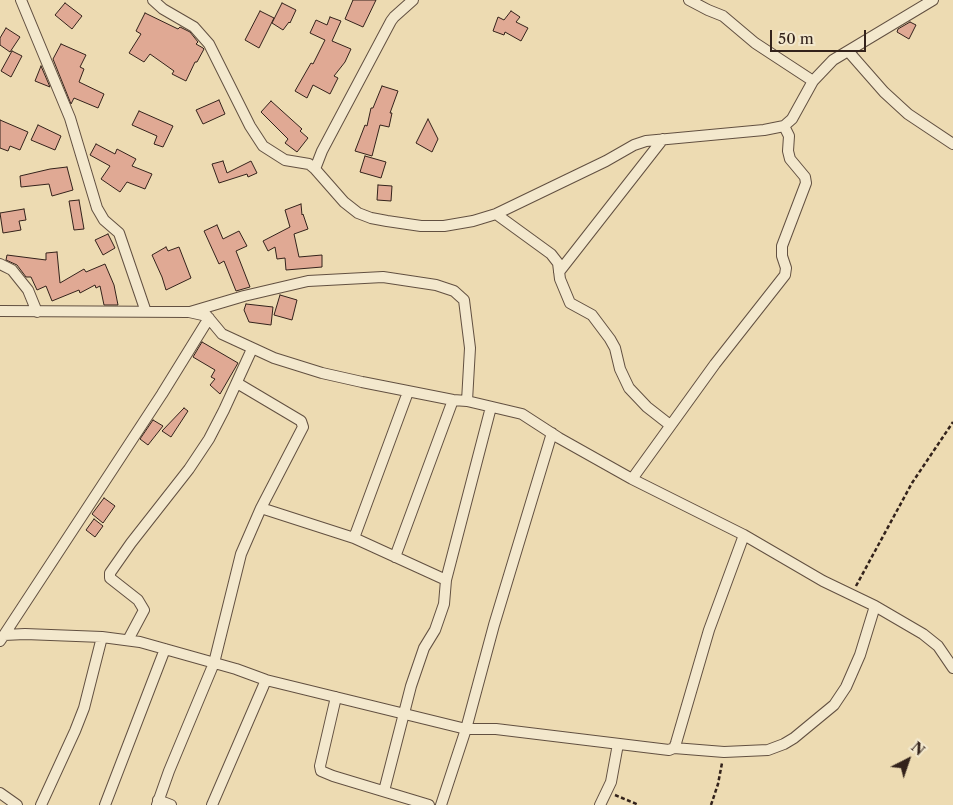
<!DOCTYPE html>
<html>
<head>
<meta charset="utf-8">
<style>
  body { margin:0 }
  #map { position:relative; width:953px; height:805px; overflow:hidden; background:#eddbb2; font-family:"Libre Caslon Text",serif }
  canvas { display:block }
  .north { position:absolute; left:883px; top:735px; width:50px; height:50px; -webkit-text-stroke:4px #f3e8cd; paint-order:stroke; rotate:41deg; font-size:14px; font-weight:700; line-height:20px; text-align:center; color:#33221b }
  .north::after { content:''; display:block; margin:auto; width:18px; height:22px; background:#33221b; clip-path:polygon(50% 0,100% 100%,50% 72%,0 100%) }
  .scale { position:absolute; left:770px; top:30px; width:96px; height:22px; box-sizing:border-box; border:2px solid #33221b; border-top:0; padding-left:6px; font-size:15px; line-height:18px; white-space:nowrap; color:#33221b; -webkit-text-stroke:4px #f3e8cd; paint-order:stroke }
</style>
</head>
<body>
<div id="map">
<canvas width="953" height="805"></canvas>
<div class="north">N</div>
<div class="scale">50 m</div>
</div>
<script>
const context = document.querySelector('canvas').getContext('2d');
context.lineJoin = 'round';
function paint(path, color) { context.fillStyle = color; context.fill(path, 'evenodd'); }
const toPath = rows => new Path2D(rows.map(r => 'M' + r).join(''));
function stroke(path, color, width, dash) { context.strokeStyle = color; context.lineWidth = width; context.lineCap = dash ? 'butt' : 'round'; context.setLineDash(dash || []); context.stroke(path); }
const building = toPath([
  [353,0,376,0,363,27,345,19,353,0],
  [65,3,82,16,72,29,55,15,65,3],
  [282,3,296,10,290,23,289,22,283,30,272,23,282,3],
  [260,11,274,18,259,48,245,40,260,11],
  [511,11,520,17,516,22,528,28,521,41,505,32,504,35,493,31,498,17,504,20,511,11],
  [145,13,178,29,180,27,190,32,198,42,196,44,203,48,204,49,197,62,195,62,186,81,172,74,174,71,150,54,144,62,129,53,141,34,136,31,145,13],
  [330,17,341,21,332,41,351,49,345,62,334,76,338,78,330,94,313,85,307,98,295,91,311,63,313,64,325,40,310,33,316,20,327,25,330,17],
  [910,22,916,25,909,39,897,32,898,29,910,22],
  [6,28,20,37,10,52,0,45,0,38,6,28],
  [61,44,86,55,80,67,84,69,79,82,104,94,98,108,74,98,71,104,53,59,61,44],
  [12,51,22,56,11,77,1,71,12,51],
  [41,66,50,87,35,81,41,66],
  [382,86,398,91,390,113,392,113,389,127,380,125,372,156,355,151,365,125,367,126,371,108,373,108,382,86],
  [219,100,225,114,203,124,196,110,219,100],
  [271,101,302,129,300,131,308,138,297,152,285,143,288,139,261,112,271,101],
  [139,111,173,126,163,147,154,144,157,136,132,125,139,111],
  [428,119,438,139,432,152,416,143,428,119],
  [0,120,28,132,20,150,10,146,8,151,0,148,0,120],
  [38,125,61,136,55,150,31,140,38,125],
  [96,144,115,154,117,149,136,159,132,166,152,174,145,189,127,182,120,192,101,179,110,166,90,155,96,144],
  [365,156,386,162,381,178,360,172,365,156],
  [223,161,227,173,251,161,257,173,248,177,247,174,219,183,212,164,223,161],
  [67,167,73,190,52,196,49,184,21,187,20,176,50,169,67,167],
  [378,185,392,186,391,201,377,200,378,185],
  [79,200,84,229,74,230,69,201,79,200],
  [301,204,302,215,303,214,308,229,294,234,299,257,322,255,322,267,286,270,285,258,277,259,275,247,268,251,263,241,290,227,285,210,301,204],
  [24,209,26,220,19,221,21,230,3,233,0,213,24,209],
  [217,225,223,239,239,231,247,246,236,251,250,287,236,291,224,261,219,264,204,231,217,225],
  [108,234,115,248,103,255,95,240,108,234],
  [166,247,168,251,179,247,191,278,166,290,162,277,152,255,166,247],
  [57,252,60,283,84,269,86,272,105,264,114,285,118,305,104,305,100,286,96,288,95,285,80,293,79,290,52,301,46,286,37,290,31,277,26,277,17,265,6,260,7,255,46,260,46,253,57,252],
  [280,295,297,300,292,320,274,315,280,295],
  [246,304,273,307,271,325,249,322,244,310,246,304],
  [202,342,238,363,220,394,210,385,215,379,211,377,215,370,193,357,202,342],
  [184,408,188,411,171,437,162,431,184,408],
  [153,420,163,426,148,445,140,439,153,420],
  [104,498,115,506,103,523,92,514,104,498],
  [94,519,103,526,95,537,86,530,94,519]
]);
paint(building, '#e0a994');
stroke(building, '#33221b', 1);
const minor = toPath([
  [21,0,70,118,97,208,104,220,119,233,146,312],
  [153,0,163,9,194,27,209,44,250,126,263,146,285,160,309,164,315,169,344,202,358,213,371,218,387,221,421,226,444,226,473,221,496,214,606,161,634,145,646,141,764,130,784,126,792,119,813,81,833,60,933,0],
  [689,0,708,10,723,16,755,43,813,81],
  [848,51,884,92,908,114,953,144],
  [315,169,322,151,391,21,394,17,413,0],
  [496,214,551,254,558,263,560,279,570,303,592,315,610,339,615,348,620,369,629,388,647,407,670,425],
  [0,264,12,270,28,290,37,312],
  [559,272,663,139],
  [0,311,189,312,207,316,222,334,274,358,322,373,362,382,453,400,467,401,522,414,559,438,632,479,744,535,823,581,875,606,923,634,938,646,953,668],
  [190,312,244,296,308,281,383,277,436,285,454,291,464,300,470,348,467,401],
  [632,479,715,364,785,275,786,268,782,256,782,246,806,183,805,177,790,159,788,151,789,136,784,126],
  [261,508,354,538,446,580],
  [354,538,408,392],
  [395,557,453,400],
  [4,635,162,394,209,318],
  [128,640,144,610,138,600,110,578,110,573,131,543,189,469,209,439,224,410,252,349],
  [0,641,4,635,25,634,102,637,140,642,236,669,266,680,466,729,496,729,669,750,674,748,676,743,709,630,744,535],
  [336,697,320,766,321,771,333,776,429,805],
  [674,748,724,752,768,750,784,744,794,738,834,705,846,687,860,655,875,606],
  [384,791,411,686,424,648,435,630,444,604,446,580,491,407],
  [0,793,17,805],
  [158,800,171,805],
  [41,805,75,731,84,708,102,637],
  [105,805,165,649],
  [157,805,169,771,214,663,241,554,261,508,303,427,301,421,237,383],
  [212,805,266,680],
  [441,805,466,729,494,625,552,433],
  [600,805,611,782,618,744]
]);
stroke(minor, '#625041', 12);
stroke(toPath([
  [856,586,912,483,953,422],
  [615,795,639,805],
  [711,805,718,784,722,763]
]), '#33221b', 2.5, [4, 2.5]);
stroke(minor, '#f3e8cd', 10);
</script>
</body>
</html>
